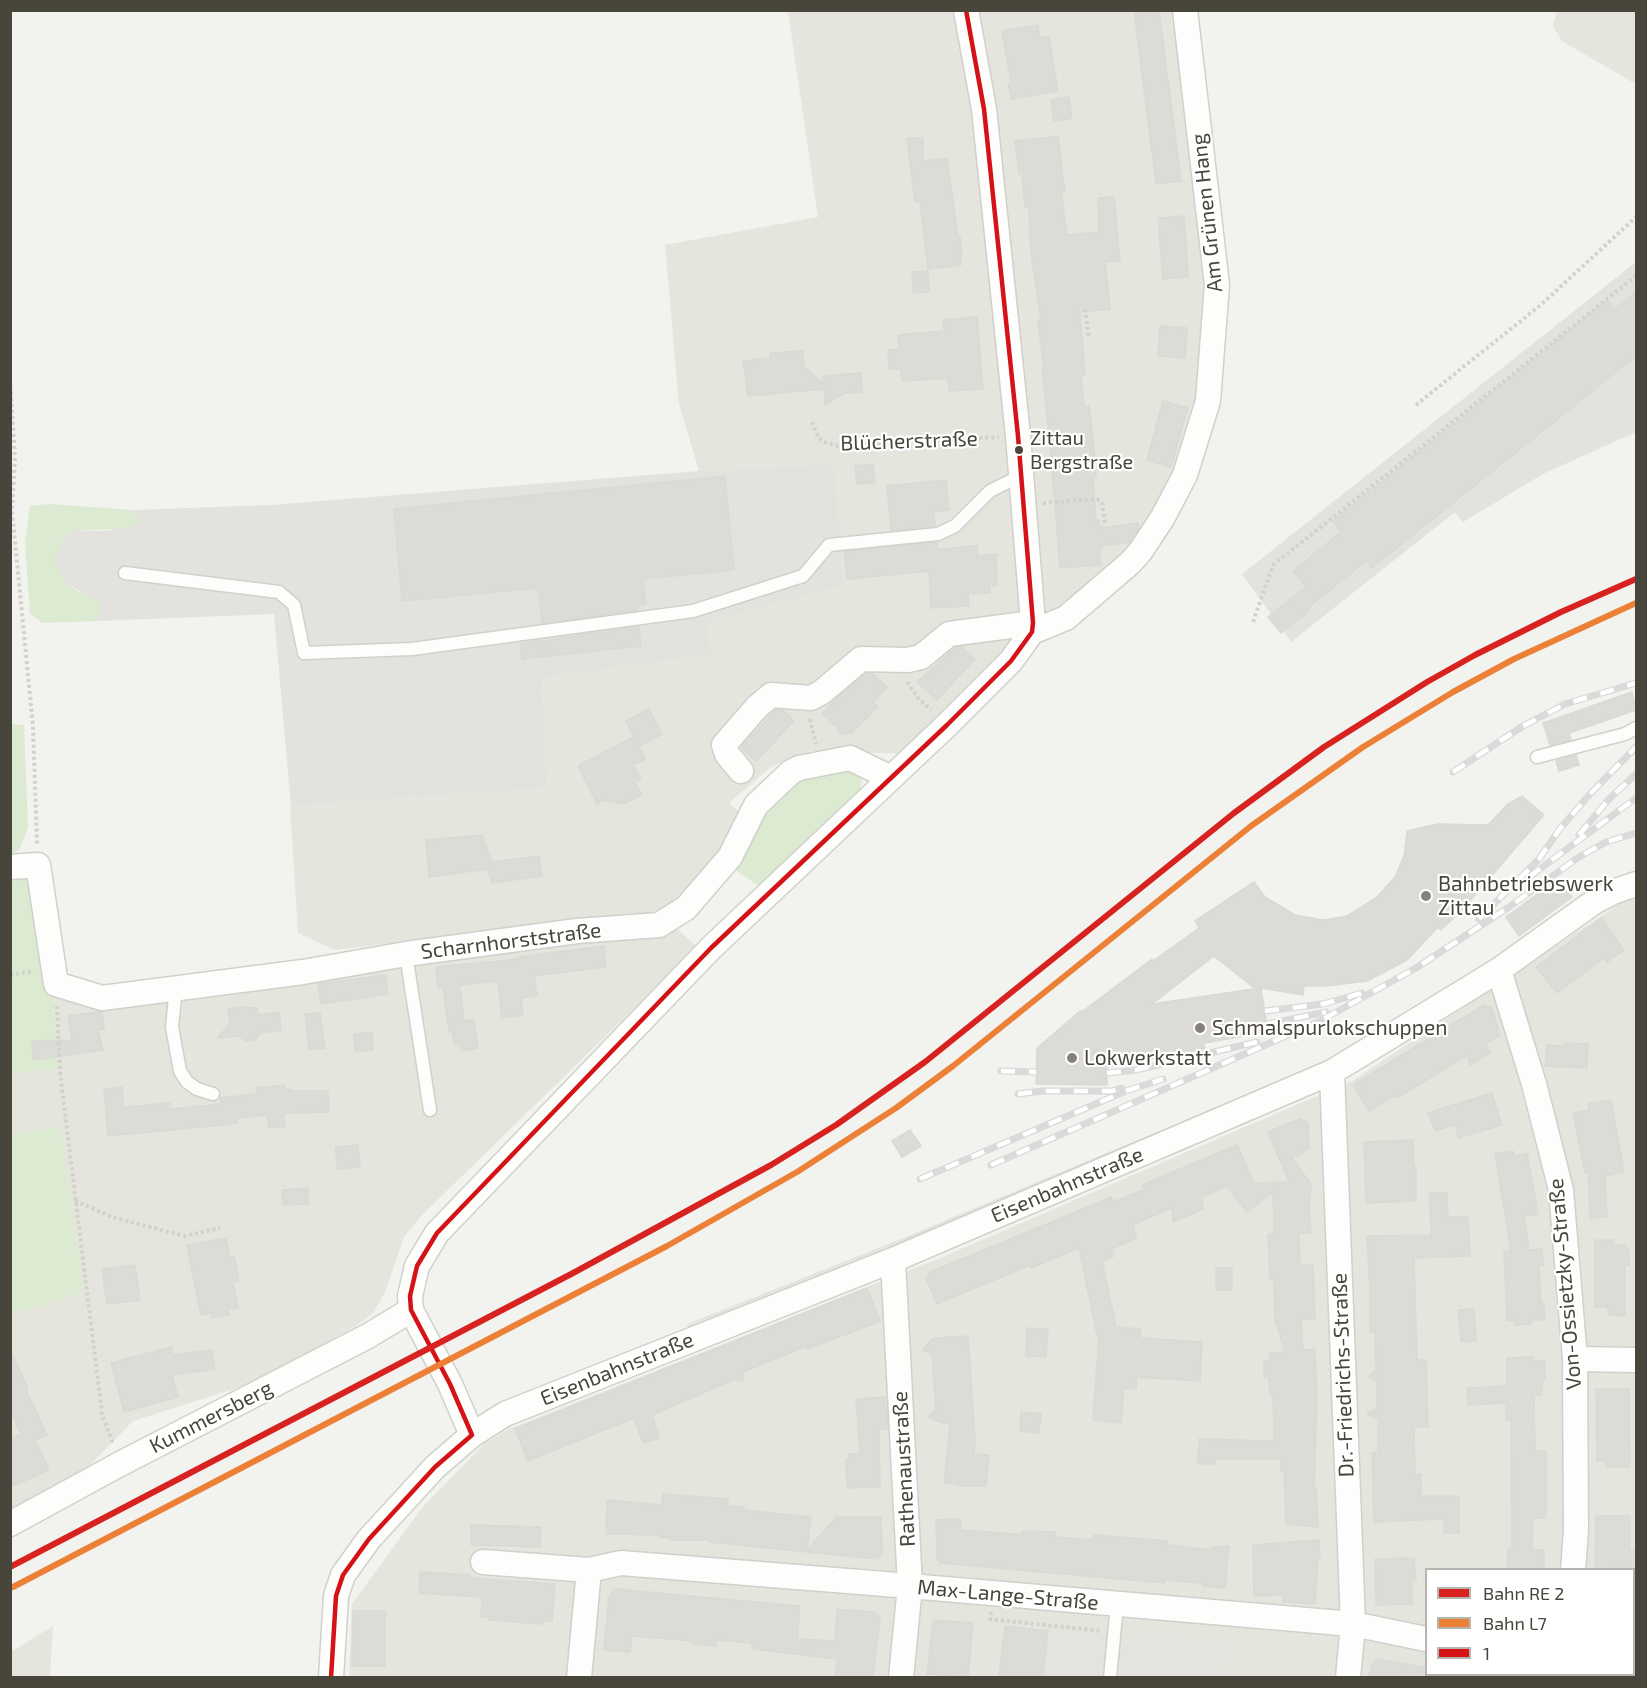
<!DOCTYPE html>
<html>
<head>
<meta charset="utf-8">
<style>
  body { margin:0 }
  #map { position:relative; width:1647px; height:1688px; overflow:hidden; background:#f2f2ee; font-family:"Exo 2",sans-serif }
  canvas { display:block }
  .frame { position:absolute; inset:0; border:12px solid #48453a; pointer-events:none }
  .legend { position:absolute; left:1425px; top:1568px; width:210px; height:108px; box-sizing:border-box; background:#fff; border:2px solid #b6b5b0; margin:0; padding:8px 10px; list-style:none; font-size:18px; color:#48453a }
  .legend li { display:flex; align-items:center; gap:12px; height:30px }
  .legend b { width:30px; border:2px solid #b6b5b0 }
</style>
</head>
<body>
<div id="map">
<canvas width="1647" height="1688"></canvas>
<div class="frame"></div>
<ul class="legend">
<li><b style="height:8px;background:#d7221f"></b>Bahn RE 2</li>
<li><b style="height:8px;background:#ed8037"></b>Bahn L7</li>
<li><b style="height:8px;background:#d51317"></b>1</li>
</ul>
</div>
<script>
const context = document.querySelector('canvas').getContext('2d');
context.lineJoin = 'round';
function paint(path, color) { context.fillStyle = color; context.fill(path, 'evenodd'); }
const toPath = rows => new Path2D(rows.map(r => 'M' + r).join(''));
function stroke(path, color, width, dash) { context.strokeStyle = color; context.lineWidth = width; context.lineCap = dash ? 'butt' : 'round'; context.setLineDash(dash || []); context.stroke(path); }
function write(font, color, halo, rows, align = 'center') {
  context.font = font + ' "Exo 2",sans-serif'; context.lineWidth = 4.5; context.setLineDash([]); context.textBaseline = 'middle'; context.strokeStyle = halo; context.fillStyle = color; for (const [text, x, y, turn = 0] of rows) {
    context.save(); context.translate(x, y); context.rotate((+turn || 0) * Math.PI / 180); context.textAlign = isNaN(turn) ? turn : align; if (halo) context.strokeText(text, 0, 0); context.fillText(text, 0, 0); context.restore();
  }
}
paint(toPath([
  [788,11,1182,11,1207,297,1200,400,1177,472,1134,555,914,754,812,751,772,766,729,803,742,815,705,871,685,895,654,915,523,927,335,950,298,933,290,806,548,788,542,676,709,653,705,621,833,464,699,471,679,404,665,245,818,217],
  [1557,11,1636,11,1636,84,1562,41,1553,26],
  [1636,899,1636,1677,349,1678,352,1604,422,1508,484,1444,509,1429,940,1258,1352,1081,1624,901],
  [1426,1570,1634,1570,1634,1674,1426,1674],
  [676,928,697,947,422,1215,404,1237,385,1292,374,1312,356,1326,252,1383,133,1421,93,1462,43,1506,11,1517,11,1315,84,1292,59,1127,11,1135,11,1074,58,1068,53,990],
  [53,1626,50,1677,11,1677,11,1652]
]), '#e5e4dd');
paint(toPath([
  [1636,262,1636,432,1543,474,1463,522,1455,512,1291,642,1242,574],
  [833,464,844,585,706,621,710,654,542,677,548,788,291,806,274,614,97,621,101,610,86,594,66,583,54,560,63,539,74,531,105,531,141,524,133,510,271,505,699,471]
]), '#e4e2de');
paint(toPath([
  [49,504,133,510,142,523,131,528,74,531,63,539,55,560,66,583,78,591,98,599,101,610,97,621,42,623,30,613,25,542,30,506],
  [10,724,24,725,28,828,19,850,11,855],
  [855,770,861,776,861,789,760,887,731,867,748,836,782,788,816,772],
  [35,869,53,990,58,1068,11,1074,11,870],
  [60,1127,84,1292,11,1315,11,1135]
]), '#dcead1');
paint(toPath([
  [1400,1018,1318,1075,690,1333,687,1324,901,1239,1319,1064],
  [1061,1632,1118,1637,1118,1644,1135,1646,1138,1632,1224,1641,1221,1677,1138,1677,1138,1665,1128,1664,1127,1677,1044,1678,1047,1650,1059,1651]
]), '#e4e3df');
const building = toPath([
  [1134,10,1159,10,1181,181,1156,184,1134,10],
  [1038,25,1040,38,1049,36,1058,91,1011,99,1008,84,1011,83,1002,31,1038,25],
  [1069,97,1072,118,1054,121,1051,100,1069,97],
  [1058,136,1065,192,1061,192,1067,235,1099,232,1098,198,1114,197,1120,261,1105,262,1110,309,1080,312,1085,375,1081,375,1084,407,1089,406,1094,448,1096,477,1093,477,1096,520,1099,520,1100,528,1138,523,1139,527,1129,542,1102,546,1102,548,1099,549,1101,565,1060,568,1050,444,1042,370,1044,369,1038,320,1041,320,1031,253,1029,206,1025,207,1022,173,1019,174,1015,141,1058,136],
  [907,138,923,138,923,161,947,158,958,236,960,236,962,254,960,254,961,265,928,269,920,201,915,202,907,138],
  [1184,216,1188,277,1163,279,1158,218,1184,216],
  [928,271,929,292,913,293,912,272,928,271],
  [1636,292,1636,356,1372,568,1366,561,1308,608,1310,610,1281,633,1268,617,1306,587,1293,571,1341,532,1333,521,1607,300,1615,309,1636,292],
  [977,317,983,389,949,391,948,378,902,381,901,369,889,369,888,350,899,349,898,335,944,331,943,320,977,317],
  [1160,326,1187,328,1185,358,1158,356,1160,326],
  [803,351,804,367,823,383,823,376,861,373,862,392,844,393,825,405,824,389,748,396,743,361,770,358,770,353,803,351],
  [1163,401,1188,408,1171,467,1147,460,1163,401],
  [873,464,875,483,857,484,855,466,873,464],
  [725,476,734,570,643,579,646,604,637,605,637,610,542,623,538,588,402,601,394,509,725,476],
  [946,480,949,510,934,512,935,526,891,530,887,486,946,480],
  [937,542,937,550,977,545,978,556,996,554,997,585,990,586,990,593,968,594,969,606,931,608,929,571,847,579,844,552,937,542],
  [639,627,641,646,522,659,520,644,639,627],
  [962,647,975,659,937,700,917,682,955,648,962,647],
  [866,673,873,674,887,687,873,702,878,707,852,733,838,734,838,728,822,714,836,699,866,673],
  [1632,692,1636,710,1569,733,1571,740,1550,745,1543,723,1632,692],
  [649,709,662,734,639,746,645,759,633,765,641,779,635,782,642,795,623,804,604,800,597,804,578,766,634,737,626,721,649,709],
  [776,710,783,710,794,721,756,761,741,747,776,710],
  [1576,755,1579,765,1559,771,1556,761,1576,755],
  [1522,796,1544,815,1461,911,1441,930,1438,927,1407,960,1367,981,1327,986,1304,986,1303,995,1261,988,1268,1032,1204,1043,1205,1049,1107,1067,1107,1085,1036,1084,1037,1048,1080,1011,1083,1011,1152,959,1153,961,1199,928,1195,921,1254,882,1265,897,1295,915,1323,920,1347,916,1376,898,1395,877,1404,856,1407,831,1438,824,1488,825,1507,805,1522,796],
  [1214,956,1253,987,1260,988,1152,1004,1214,956],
  [482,835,492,862,539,856,542,876,492,883,487,869,429,877,426,840,482,835],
  [1558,879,1572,897,1519,936,1506,917,1558,879],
  [1601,918,1624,950,1607,962,1604,958,1557,993,1536,967,1601,918],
  [604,946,606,967,534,976,537,996,521,998,523,1015,502,1018,498,981,460,985,464,1021,474,1020,478,1048,461,1051,460,1043,454,1044,452,1031,449,1032,443,987,438,988,436,967,519,959,519,957,604,946],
  [385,975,388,994,321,1004,318,984,385,975],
  [1484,1005,1492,1008,1500,1035,1485,1044,1490,1052,1470,1065,1467,1055,1397,1098,1395,1095,1369,1111,1353,1085,1484,1005],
  [242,1007,257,1008,258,1015,279,1012,281,1030,260,1033,255,1040,246,1041,239,1036,218,1038,230,1023,228,1009,242,1007],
  [97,1012,102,1012,104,1029,98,1030,103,1050,33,1060,32,1041,72,1040,68,1016,97,1012],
  [320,1013,325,1048,309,1050,305,1014,320,1013],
  [372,1032,373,1050,355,1052,354,1034,372,1032],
  [1564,1043,1588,1044,1587,1068,1545,1066,1547,1045,1564,1046,1564,1043],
  [284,1085,285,1090,292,1089,293,1091,328,1091,329,1112,284,1113,285,1127,269,1128,267,1115,237,1118,237,1123,223,1125,108,1136,104,1089,122,1087,124,1107,170,1103,171,1109,221,1104,220,1098,257,1094,256,1088,284,1085],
  [1492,1093,1502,1125,1458,1138,1456,1124,1435,1131,1428,1113,1492,1093],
  [1611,1100,1624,1172,1605,1176,1607,1217,1590,1218,1588,1172,1585,1173,1573,1113,1589,1110,1588,1104,1611,1100],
  [1300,1119,1308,1123,1309,1148,1296,1157,1291,1157,1311,1184,1309,1207,1311,1233,1299,1234,1300,1266,1313,1265,1315,1319,1301,1319,1303,1350,1315,1349,1317,1400,1314,1488,1316,1488,1318,1527,1286,1524,1284,1471,1281,1471,1281,1459,1215,1459,1215,1464,1198,1464,1199,1439,1274,1441,1273,1395,1270,1395,1269,1378,1264,1378,1264,1361,1270,1360,1270,1353,1285,1352,1275,1320,1274,1280,1270,1280,1268,1235,1274,1233,1273,1192,1247,1212,1227,1186,1202,1197,1203,1209,1173,1222,1172,1208,1132,1225,1137,1238,1111,1249,1114,1256,1102,1261,1116,1327,1141,1329,1140,1338,1202,1342,1200,1381,1137,1377,1136,1389,1124,1388,1121,1423,1093,1420,1099,1335,1097,1335,1079,1248,1031,1268,1030,1265,937,1304,926,1278,929,1276,928,1273,1071,1214,1111,1197,1113,1202,1144,1190,1142,1185,1237,1145,1254,1183,1289,1182,1268,1132,1300,1119],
  [910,1130,921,1146,902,1157,892,1141,910,1130],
  [1413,1140,1414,1167,1416,1167,1416,1201,1366,1203,1364,1142,1413,1140],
  [358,1145,360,1167,338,1169,335,1147,358,1145],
  [1513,1151,1514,1156,1527,1153,1538,1214,1524,1216,1529,1250,1542,1249,1543,1265,1539,1265,1541,1303,1544,1304,1545,1320,1531,1320,1531,1324,1515,1325,1515,1320,1507,1321,1504,1251,1511,1251,1495,1154,1513,1151],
  [308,1188,308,1204,283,1205,282,1190,308,1188],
  [1430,1193,1447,1193,1448,1217,1468,1217,1470,1256,1414,1258,1417,1360,1426,1360,1428,1427,1414,1427,1415,1475,1421,1474,1421,1496,1459,1496,1459,1533,1444,1533,1444,1519,1374,1522,1372,1453,1378,1452,1378,1419,1367,1414,1377,1408,1377,1382,1368,1376,1376,1370,1375,1332,1370,1332,1370,1293,1367,1236,1431,1235,1430,1193],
  [226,1238,230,1257,234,1256,239,1281,233,1282,238,1308,228,1309,229,1315,212,1318,212,1313,201,1315,187,1245,226,1238],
  [1595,1240,1614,1240,1614,1245,1626,1245,1626,1249,1629,1250,1629,1265,1625,1265,1625,1316,1608,1315,1608,1307,1595,1307,1595,1240],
  [135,1265,140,1300,107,1304,102,1269,135,1265],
  [1216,1268,1232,1268,1232,1290,1216,1290,1216,1268],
  [867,1288,880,1321,808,1349,807,1346,743,1372,743,1381,733,1380,652,1415,659,1438,643,1443,634,1418,528,1461,515,1429,867,1288],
  [1474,1309,1476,1341,1461,1342,1458,1310,1474,1309],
  [1027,1328,1048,1329,1046,1357,1026,1356,1027,1328],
  [968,1336,975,1441,974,1454,989,1455,986,1486,959,1486,959,1484,944,1483,950,1423,943,1423,928,1417,936,1409,932,1353,922,1350,933,1338,968,1336],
  [171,1347,173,1355,212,1350,215,1369,172,1375,178,1397,124,1412,111,1363,171,1347],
  [10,1348,28,1389,26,1390,47,1435,35,1440,49,1470,10,1487,10,1439,21,1434,10,1411,10,1348],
  [1534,1357,1534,1361,1545,1361,1545,1380,1542,1380,1542,1396,1534,1395,1535,1451,1546,1451,1546,1518,1533,1518,1532,1550,1544,1550,1544,1569,1507,1569,1508,1549,1512,1549,1511,1420,1506,1420,1506,1403,1468,1405,1467,1388,1507,1386,1507,1358,1534,1357],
  [1596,1389,1629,1389,1630,1467,1606,1467,1606,1461,1597,1461,1596,1389],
  [885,1397,888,1429,879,1429,880,1487,847,1488,846,1459,849,1459,849,1454,860,1454,856,1399,885,1397],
  [1021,1412,1041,1414,1039,1433,1020,1431,1021,1412],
  [663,1494,728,1499,728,1506,744,1507,744,1510,811,1517,807,1550,837,1517,881,1517,882,1554,877,1559,709,1542,709,1540,671,1540,671,1538,659,1537,660,1535,606,1534,607,1500,662,1505,663,1494],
  [1596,1516,1630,1516,1630,1550,1636,1550,1636,1568,1595,1569,1596,1516],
  [960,1519,961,1530,1014,1534,1023,1534,1023,1531,1055,1532,1055,1537,1093,1540,1094,1535,1168,1541,1168,1545,1212,1550,1212,1547,1229,1546,1225,1588,1202,1586,1202,1583,1165,1580,1165,1583,941,1563,937,1559,936,1520,960,1519],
  [471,1525,541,1527,540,1547,471,1545,471,1525],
  [1319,1540,1320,1557,1318,1557,1315,1604,1283,1602,1283,1595,1254,1596,1253,1545,1319,1540],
  [1414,1558,1416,1580,1412,1580,1412,1604,1376,1605,1375,1559,1414,1558],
  [420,1572,470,1575,470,1578,555,1584,552,1621,543,1621,543,1624,489,1620,489,1617,481,1617,482,1597,419,1593,420,1572],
  [615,1589,800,1606,797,1639,835,1641,837,1609,873,1612,880,1617,873,1677,835,1677,837,1659,752,1649,752,1643,717,1640,716,1646,693,1644,694,1641,632,1636,630,1652,604,1650,609,1596,615,1589],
  [353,1611,385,1611,385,1666,352,1666,353,1611],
  [933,1620,973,1623,968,1677,927,1674,933,1620],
  [1005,1626,1048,1631,1043,1677,999,1677,1005,1626],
  [1377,1659,1426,1668,1426,1674,1432,1674,1432,1677,1369,1677,1372,1665,1377,1659]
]);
paint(building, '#dcdbd7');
stroke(building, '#dad9d4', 1.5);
const lane = toPath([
  [125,573,279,592,294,605,304,653,412,649,693,611,803,576,829,545,938,534,955,526,990,491,1022,475],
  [1537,757,1625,734,1636,728],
  [406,954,430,1110],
  [176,988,172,1027,180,1071,187,1082,197,1089,213,1094],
  [1110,1678,1117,1604]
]);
const street = toPath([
  [1032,632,1066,618,1130,563,1140,552,1163,517,1185,475,1208,401,1217,285,1185,10],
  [741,771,727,754,724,745,757,707,771,695,811,698,822,692,861,659,908,660,921,657,949,634,1033,623],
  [10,867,38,865,56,984,102,998,303,972,406,954,577,931,659,925,686,908,730,857,756,805,791,772,799,768,850,758,891,778],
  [1499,970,1534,1084,1561,1190,1575,1359,1576,1531,1573,1570],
  [1332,1072,1353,1624,1348,1678],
  [893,1260,910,1586,901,1678],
  [1575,1359,1636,1360],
  [472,1435,450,1384,411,1310,410,1296,417,1266,437,1233,711,948,947,725,1011,661,1032,632,1033,623,1018,436,984,109,966,10],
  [10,1524,120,1464,368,1336,411,1310],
  [483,1562,589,1570,621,1563,910,1586,1353,1624,1426,1639],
  [1593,1674,1602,1678],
  [331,1678,336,1596,343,1575,369,1539,435,1467,472,1435,505,1414,893,1260,1332,1072,1499,970,1594,902,1613,892,1636,884],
  [579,1678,589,1570],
  [1566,1678,1566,1674]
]);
stroke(lane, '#d0d0cc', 15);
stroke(street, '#d0d0cc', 27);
stroke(toPath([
  [1085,309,1089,339],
  [10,380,15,457,12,511,33,726,37,844],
  [1416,405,1543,303,1636,217],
  [812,422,818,437,824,442,838,446,999,437],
  [1043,503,1097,499,1102,502,1105,524],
  [1253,622,1273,565,1636,276],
  [907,682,919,699,931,710],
  [810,719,816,744],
  [10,975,34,971],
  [57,1006,60,1072,102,1414,113,1444],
  [75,1201,115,1218,185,1236,220,1228],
  [991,1612,990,1619,1101,1631]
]), '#d2d2cc', 4, [3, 3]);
stroke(lane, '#fdfdfc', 12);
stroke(street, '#fdfdfc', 24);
const rail = toPath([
  [1453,772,1523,726,1565,704,1636,683],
  [1579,835,1609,799,1636,774],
  [1529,877,1636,798],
  [1479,919,1539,859,1559,830,1590,794,1636,747],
  [1265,1011,1323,1004,1362,993],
  [1267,1024,1326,1012],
  [1001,1071,1036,1072],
  [1107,1073,1136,1070,1257,1042],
  [1018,1094,1043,1091,1112,1091,1122,1088],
  [991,1165,1320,1021,1416,968,1509,907,1579,857,1606,842,1636,833],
  [920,1179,1126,1091,1163,1079]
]);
stroke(rail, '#dadada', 7);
stroke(rail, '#fff', 4.5, [14]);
stroke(toPath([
  [331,1678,336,1596,343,1575,369,1539,435,1467,472,1435,450,1384,411,1310,410,1296,417,1266,437,1233,711,948,947,725,1011,661,1032,632,1033,623,1018,436,984,109,966,10]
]), '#d51317', 4.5);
stroke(toPath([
  [10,1567,575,1272,771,1165,836,1125,925,1062,1234,813,1324,747,1427,682,1475,655,1561,612,1636,579]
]), '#d7221f', 6);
stroke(toPath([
  [13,1587,667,1246,797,1172,896,1108,953,1066,1251,826,1363,747,1453,692,1514,659,1636,603]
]), '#ed8037', 6);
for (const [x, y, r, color] of [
  [1019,450,5,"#48453a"],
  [1426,896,6,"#848279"],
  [1200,1028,6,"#848279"],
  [1072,1058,6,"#848279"]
]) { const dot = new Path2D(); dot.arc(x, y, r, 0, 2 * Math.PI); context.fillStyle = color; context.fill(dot); stroke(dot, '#fff', 2); }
write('20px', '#48453a', '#fff', [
  ["Zittau",1030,438],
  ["Bergstraße",1030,462]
], 'left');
write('21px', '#48453a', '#fff', [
  ["Am Grünen Hang",1207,213,-96],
  ["Blücherstraße",909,441,-2],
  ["Scharnhorststraße",511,941,-7],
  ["Eisenbahnstraße",1067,1185,-23],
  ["Von-Ossietzky-Straße",1565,1284,-95],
  ["Eisenbahnstraße",617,1369,-22],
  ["Dr.-Friedrichs-Straße",1343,1375,-92],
  ["Kummersberg",211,1417,-27],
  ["Rathenaustraße",904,1469,-93],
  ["Max-Lange-Straße",1008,1595,5]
]);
write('21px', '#48453a', '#fff', [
  ["Bahnbetriebswerk",1438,884],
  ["Zittau",1438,908],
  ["Schmalspurlokschuppen",1212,1028],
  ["Lokwerkstatt",1084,1058]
], 'left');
</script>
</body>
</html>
